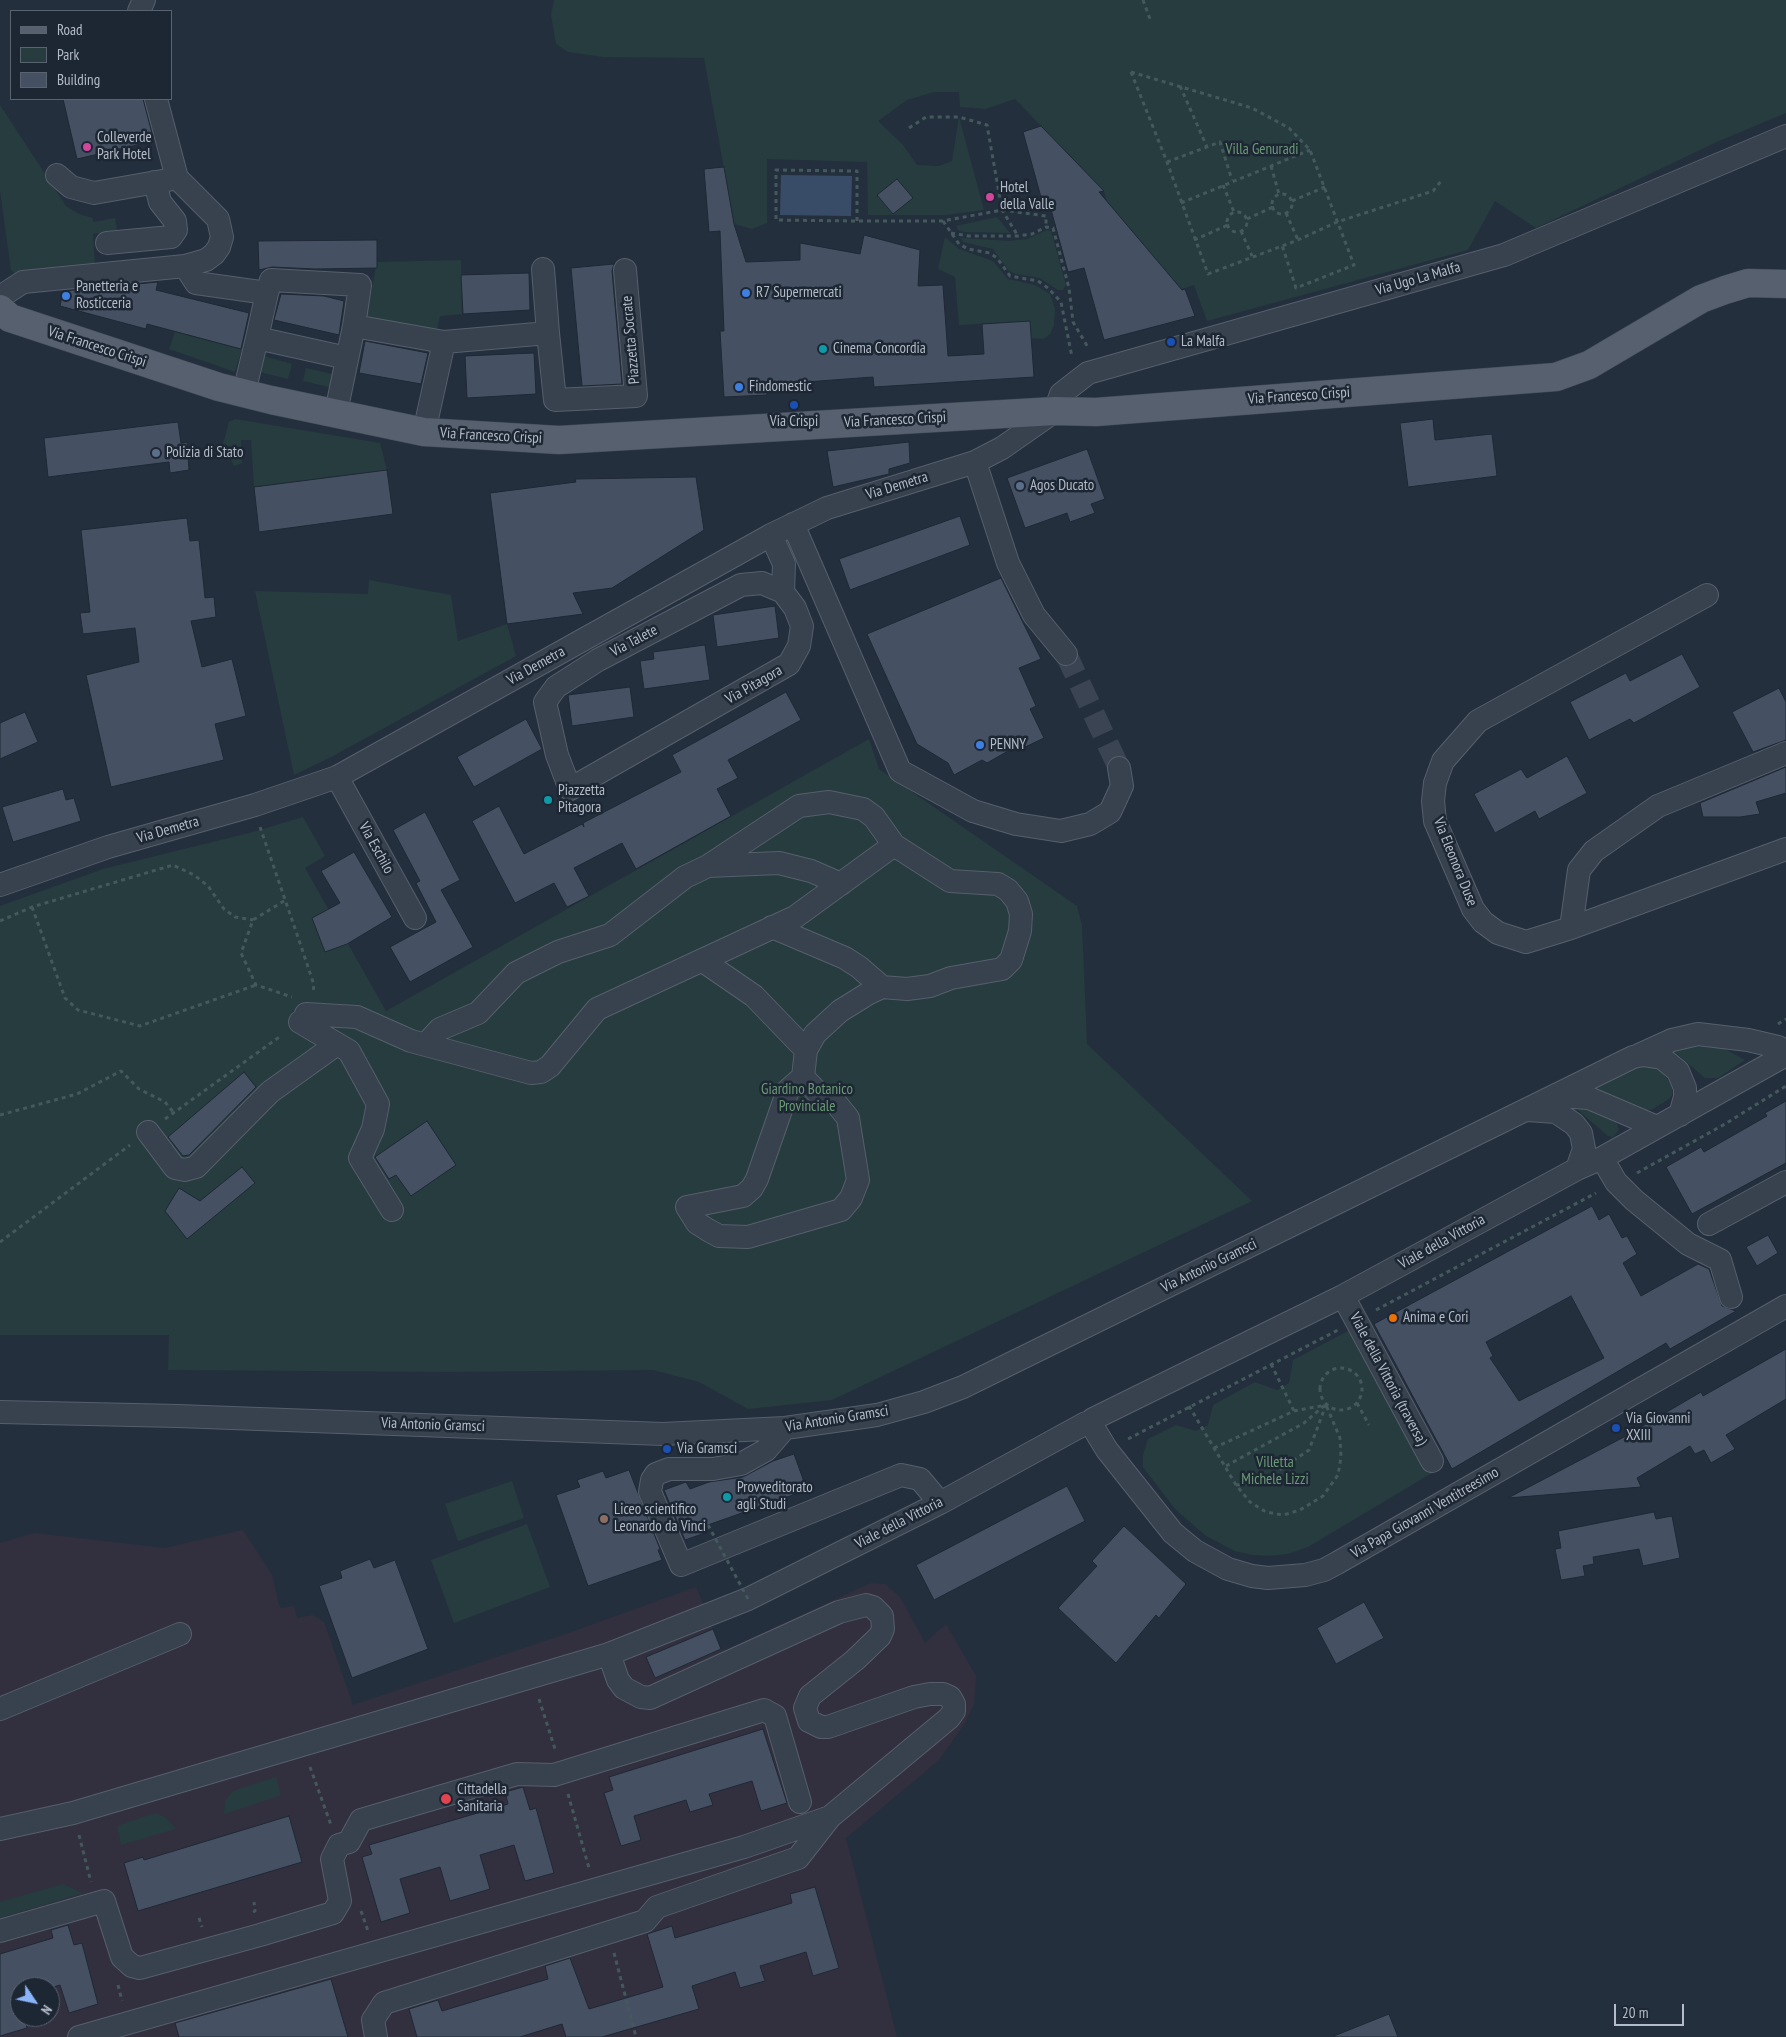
<!DOCTYPE html>
<html>
<head>
<meta charset="utf-8">
<style>
  body { margin:0 }
  #map { position:relative; width:1786px; height:2037px; overflow:hidden; background:#242f3e; font-family:"PT Sans Narrow",sans-serif }
  canvas { display:block }
  .legend { position:absolute; left:10px; top:10px; width:162px; height:90px; box-sizing:border-box; background:#1d2633; border:1px solid #59626f; margin:0; padding:6px 9px; list-style:none; font-size:15px; color:#b4bcc9 }
  .legend li { display:flex; align-items:center; gap:10px; height:25px }
  .legend b { width:25px; border:1px solid #59626f }
  .north { position:absolute; left:10px; top:1977px; width:50px; height:50px; box-sizing:border-box; background:#1d2633; border:1px solid #59626f; border-radius:50%; rotate:124deg; font-size:14px; font-weight:700; line-height:20px; text-align:center; color:#b4bcc9 }
  .north::after { content:''; display:block; margin:auto; width:18px; height:22px; background:#8ab4f8; clip-path:polygon(50% 0,100% 100%,50% 72%,0 100%) }
  .scale { position:absolute; left:1614px; top:2004px; width:70px; height:22px; box-sizing:border-box; border:2px solid #b4bcc9; border-top:0; padding-left:6px; font-size:15px; line-height:18px; white-space:nowrap; color:#b4bcc9; -webkit-text-stroke:4px #1d2633; paint-order:stroke }
</style>
</head>
<body>
<div id="map">
<canvas width="1786" height="2037"></canvas>
<ul class="legend">
<li><b style="height:6px;background:#56606e"></b>Road</li>
<li><b style="height:14px;background:#263c3f"></b>Park</li>
<li><b style="height:14px;background:#455162"></b>Building</li>
</ul>
<div class="north">N</div>
<div class="scale">20 m</div>
</div>
<script>
const context = document.querySelector('canvas').getContext('2d');
context.lineJoin = 'round';
function paint(path, color) { context.fillStyle = color; context.fill(path, 'evenodd'); }
const toPath = rows => new Path2D(rows.map(r => 'M' + r).join(''));
function stroke(path, color, width, dash) { context.strokeStyle = color; context.lineWidth = width; context.lineCap = dash ? 'butt' : 'round'; context.setLineDash(dash || []); context.stroke(path); }
function write(font, color, halo, rows, align = 'center') {
  context.font = font + ' "PT Sans Narrow",sans-serif'; context.lineWidth = 5; context.setLineDash([]); context.textBaseline = 'middle'; context.strokeStyle = halo; context.fillStyle = color; for (const [text, x, y, turn = 0] of rows) {
    context.save(); context.translate(x, y); context.rotate((+turn || 0) * Math.PI / 180); context.textAlign = isNaN(turn) ? turn : align; if (halo) context.strokeText(text, 0, 0); context.fillText(text, 0, 0); context.restore();
  }
}
paint(toPath([
  [243,1530,272,1575,279,1605,281,1608,294,1606,297,1618,313,1615,324,1622,353,1705,563,1635,696,1587,721,1649,725,1650,871,1583,885,1584,900,1597,925,1643,946,1624,976,1676,974,1704,965,1723,939,1760,846,1838,897,2037,0,2037,0,1543,34,1533,165,1548],
  [20,1987,50,1987,50,2017,20,2017]
]), '#32303f');
paint(toPath([
  [554,0,1786,0,1786,113,1719,141,1536,228,1495,201,1468,250,1207,321,1194,285,1169,293,1111,215,1104,191,1015,99,985,109,960,107,959,92,934,92,907,100,878,121,903,145,917,165,939,166,952,161,959,117,984,210,946,215,868,215,867,162,767,159,767,223,752,229,734,224,704,58,603,57,568,52,556,44,551,15],
  [0,105,66,206,79,214,93,218,93,222,115,218,117,230,93,234,95,266,16,275,11,270,0,191],
  [997,217,1010,233,965,232,958,230,956,226],
  [1047,230,1051,231,1066,285,1063,290,1058,290,1040,278,1016,274,1009,271,993,249,963,242,961,238,1009,241,1027,239],
  [945,237,959,249,993,261,1008,279,1035,285,1050,294,1055,309,1054,325,1050,334,1044,339,1031,338,1029,321,959,325,955,277,938,269],
  [461,260,462,314,440,316,437,330,365,322,377,262],
  [175,332,242,349,235,372,169,349],
  [260,355,292,364,288,379,255,371],
  [306,368,336,375,333,388,303,381],
  [235,419,380,443,387,470,254,487,251,440,241,440,242,463,234,466,223,444,229,422],
  [369,580,451,595,458,641,507,624,516,656,333,756,294,775,255,591,368,594],
  [869,739,879,769,1077,906,1082,925,1087,1044,1252,1201,832,1400,748,1409,699,1382,653,1370,448,1372,168,1370,169,1335,0,1335,0,906,103,869,253,832,303,817,325,856,305,868,386,1011],
  [1692,1041,1723,1048,1745,1060,1718,1078,1705,1078,1671,1049],
  [1643,1065,1661,1071,1673,1086,1672,1095,1669,1099,1653,1109,1646,1111,1589,1088,1633,1066],
  [1579,1108,1591,1110,1616,1121,1619,1130,1613,1137,1608,1136,1579,1111],
  [1352,1329,1432,1473,1308,1547,1288,1554,1269,1556,1252,1555,1235,1551,1206,1536,1175,1509,1143,1467,1143,1455,1148,1439,1176,1425,1196,1431,1208,1425,1213,1405,1255,1382,1277,1390,1289,1383,1293,1360],
  [512,1481,524,1518,458,1541,445,1504],
  [527,1524,550,1587,454,1623,431,1560],
  [276,1777,281,1795,224,1814,225,1801,233,1791],
  [155,1813,165,1817,176,1829,121,1845,117,1826],
  [63,1884,83,1893,0,1918,0,1902]
]), '#263c3f');
paint(toPath([
  [781,175,852,176,851,216,780,215]
]), '#394c67');
const building = toPath([
  [63,99,143,99,154,141,77,159,63,99],
  [1041,126,1104,191,1099,192,1182,290,1185,289,1195,316,1104,340,1084,268,1068,272,1050,206,1044,208,1023,132,1041,126],
  [724,167,734,224,746,262,800,260,800,243,860,254,864,235,920,250,918,286,943,285,948,356,984,354,982,324,1030,321,1034,377,874,387,873,377,766,385,767,395,724,397,720,331,724,331,720,231,709,232,704,169,724,167],
  [897,179,913,198,893,214,877,195,897,179],
  [377,240,377,268,315,269,272,267,259,270,258,241,377,240],
  [614,264,612,271,622,384,582,386,571,268,614,264],
  [529,273,530,310,463,314,461,275,529,273],
  [158,282,156,290,249,313,241,349,147,324,146,329,60,306,63,291,158,282],
  [281,294,324,296,344,301,339,335,274,320,281,294],
  [365,341,428,353,421,384,359,373,365,341],
  [534,353,536,394,467,398,465,356,534,353],
  [1433,419,1435,440,1492,434,1497,476,1408,487,1400,423,1433,419],
  [178,422,181,443,187,442,189,470,170,473,169,462,48,477,44,438,178,422],
  [909,442,910,463,889,469,889,474,833,487,827,451,909,442],
  [1087,449,1105,499,1091,504,1095,513,1070,522,1067,513,1025,528,1007,478,1087,449],
  [387,470,393,514,259,532,254,487,387,470],
  [696,477,704,530,612,588,573,593,583,614,507,624,490,493,576,482,575,479,696,477],
  [960,516,970,545,850,590,839,559,960,516],
  [187,518,190,541,199,540,205,598,214,597,216,617,191,621,202,667,232,659,246,716,215,724,224,760,111,787,86,675,139,662,135,628,83,634,80,613,90,612,81,530,187,518],
  [1001,578,1041,659,1019,668,1036,706,1030,709,1044,738,1017,751,1015,747,987,763,982,760,954,775,948,763,917,744,867,634,1001,578],
  [775,606,779,638,717,647,713,615,775,606],
  [705,645,710,680,644,689,640,661,654,659,653,652,705,645],
  [1682,654,1700,687,1634,723,1630,719,1589,740,1570,702,1626,673,1630,681,1682,654],
  [630,687,634,717,572,726,568,695,630,687],
  [1779,688,1786,702,1786,740,1753,752,1732,712,1779,688],
  [786,692,801,720,728,760,738,778,717,789,731,816,636,869,622,843,574,868,589,896,567,907,554,883,515,903,472,821,499,806,524,854,582,824,584,827,583,823,681,772,672,755,786,692],
  [25,712,38,742,0,759,0,723,25,712],
  [526,719,542,749,474,787,457,757,526,719],
  [1567,756,1587,793,1539,819,1535,811,1495,833,1474,794,1521,769,1527,778,1567,756],
  [1786,767,1786,793,1756,802,1760,814,1740,817,1703,817,1700,803,1786,767],
  [63,789,66,800,74,798,81,821,13,842,2,807,63,789],
  [425,812,460,880,441,890,473,947,410,982,390,947,436,922,416,883,420,881,393,830,425,812],
  [354,852,392,917,347,944,325,952,312,918,340,903,321,871,354,852],
  [244,1072,256,1087,189,1155,183,1156,168,1137,244,1072],
  [1786,1101,1786,1163,1692,1214,1666,1167,1701,1147,1704,1152,1767,1116,1765,1113,1786,1101],
  [427,1121,456,1165,411,1196,396,1175,389,1179,375,1157,427,1121],
  [242,1167,255,1183,187,1239,165,1211,179,1188,200,1201,242,1167],
  [1592,1206,1599,1220,1609,1214,1622,1238,1627,1236,1637,1254,1623,1263,1641,1296,1698,1264,1709,1269,1722,1306,1736,1311,1670,1349,1666,1343,1452,1469,1374,1324,1592,1206],
  [1571,1296,1604,1358,1519,1401,1490,1358,1493,1356,1486,1342,1571,1296],
  [1768,1235,1778,1253,1757,1266,1746,1247,1768,1235],
  [1786,1349,1786,1399,1726,1435,1735,1449,1711,1463,1704,1450,1695,1454,1690,1446,1637,1478,1641,1487,1508,1498,1624,1437,1701,1392,1703,1396,1786,1349],
  [794,1454,807,1490,705,1526,708,1532,685,1540,664,1490,686,1482,690,1489,709,1482,743,1477,773,1461,794,1454],
  [629,1470,660,1549,658,1550,662,1560,588,1586,556,1495,580,1487,577,1480,603,1471,606,1478,629,1470],
  [1067,1486,1085,1521,934,1600,916,1565,1067,1486],
  [1654,1512,1656,1519,1672,1516,1680,1558,1643,1566,1639,1549,1593,1557,1594,1564,1583,1566,1585,1576,1561,1580,1555,1549,1561,1548,1558,1531,1654,1512],
  [1124,1526,1186,1584,1159,1618,1156,1615,1116,1663,1058,1608,1097,1566,1092,1561,1124,1526],
  [370,1559,374,1568,395,1560,428,1649,352,1678,319,1586,342,1578,340,1571,370,1559],
  [1364,1602,1384,1638,1336,1664,1317,1628,1364,1602],
  [713,1629,721,1649,655,1678,646,1657,713,1629],
  [763,1729,787,1803,761,1811,752,1781,709,1794,713,1805,690,1812,686,1800,634,1816,641,1840,621,1846,604,1793,613,1790,609,1777,763,1729],
  [523,1787,530,1810,536,1808,554,1873,525,1881,514,1845,480,1855,490,1889,450,1901,440,1867,400,1879,410,1913,381,1922,362,1857,372,1854,369,1845,508,1804,505,1792,523,1787],
  [289,1816,302,1862,138,1911,124,1863,143,1857,144,1860,289,1816],
  [815,1887,839,1968,813,1976,806,1952,760,1966,765,1981,740,1988,735,1972,692,1986,699,2009,602,2037,566,2037,562,2024,520,2037,417,2037,409,2009,438,2000,442,2011,548,1979,545,1966,570,1958,589,2009,663,1987,647,1934,672,1926,675,1938,792,1903,790,1894,815,1887],
  [68,1925,74,1945,82,1943,98,2004,69,2013,60,1985,50,1988,20,1987,18,1998,20,2017,24,2017,27,2028,0,2036,0,1954,53,1938,51,1930,68,1925],
  [331,1979,348,2037,179,2037,175,2023,331,1979],
  [1389,2014,1398,2037,1335,2037,1334,2036,1389,2014]
]);
paint(building, '#455162');
stroke(building, '#1f2835', 1);
stroke(toPath([
  [1066,654,1119,768]
]), '#3a4453', 22, [22, 11]);
const minor = toPath([
  [139,11,144,0],
  [57,175,71,187,94,193,168,180],
  [107,243,171,237,176,230,175,221,160,202,155,182],
  [185,266,196,283,267,293,257,338,347,358],
  [543,269,548,333],
  [267,293,271,280,360,285,354,326],
  [0,297,23,282,185,266,206,260,214,254,219,247,222,237,218,219,177,178,156,99],
  [244,393,257,338],
  [336,412,354,326,444,342],
  [424,432,444,342,548,333,555,400,636,396,625,270],
  [975,462,1008,563,1034,615,1066,654],
  [793,524,900,771,973,811,1016,824,1061,831,1090,824,1110,812,1122,786,1119,768],
  [771,535,784,564,783,592,795,608,802,626,799,646,789,664,570,789,557,755,545,702,556,687,598,660,741,585,762,583,783,592],
  [1707,595,1478,721,1443,761,1435,783,1433,801,1435,821,1473,909,1483,922,1498,933,1526,942,1571,928,1786,849],
  [337,777,415,918],
  [708,866,779,863,811,871,841,884],
  [0,885,108,847,255,805,337,777,771,535,827,508,975,462,1002,448,1055,411,1061,394,1088,373,1504,255,1786,136],
  [772,927,845,958,859,967,882,987],
  [1571,928,1579,870,1594,851,1658,806,1786,753],
  [703,961,754,996,806,1050],
  [306,1014,357,1017,411,1041,531,1073,541,1072,550,1066,597,1009,795,917,894,845,950,881,998,884,1008,890,1017,901,1021,914,1020,931,1011,960,1002,969,951,978,930,986,907,989,882,987,869,993,840,1011,815,1034,806,1050,803,1077,818,1093,835,1102,848,1118,858,1180,851,1198,841,1210,748,1237,719,1236,708,1230,697,1223,687,1207,743,1196,752,1188,757,1179,788,1090,803,1077],
  [300,1022,349,1051,378,1104,373,1129,360,1158,392,1210],
  [426,1044,440,1029,478,1013,516,973,558,952,610,935,685,877,708,866,799,806,829,802,863,809,874,817,894,845],
  [1639,1055,1672,1040,1698,1034,1748,1040,1778,1047,1786,1051],
  [1557,1096,1589,1098,1657,1127],
  [1528,1110,1556,1112,1574,1124,1581,1133,1584,1149,1577,1169],
  [148,1132,175,1168,185,1170,196,1167,270,1092,337,1044],
  [1602,1158,1616,1182,1634,1200,1688,1244,1720,1260,1731,1297],
  [1709,1224,1786,1182],
  [1343,1296,1432,1461],
  [0,1412,178,1416,663,1434,785,1428,877,1415,924,1402,963,1387,1633,1057,1643,1055,1662,1058,1678,1071,1685,1088,1685,1097,1680,1115],
  [1093,1419,1343,1296,1577,1169,1602,1158,1786,1055],
  [1091,1424,1107,1450,1173,1533,1195,1551,1228,1569,1252,1576,1268,1578,1305,1575,1324,1570,1337,1563,1786,1306],
  [785,1428,766,1450,741,1464,713,1469,669,1469,656,1474,652,1480,650,1492,681,1565,901,1475,920,1479,940,1503],
  [0,1709,180,1634],
  [0,1829,73,1813,609,1654,748,1599,940,1503,1086,1423],
  [0,1931,104,1901,122,1957,132,1966,140,1968,260,1935,333,1913,340,1901,332,1859,339,1845,349,1842,361,1820,517,1774,554,1775,764,1710,775,1716,800,1802],
  [79,2037,744,1847,830,1817],
  [376,2037,373,2020,384,2003,645,1921,657,1907,798,1858,830,1817,949,1718,954,1711,954,1704,950,1697,943,1694,930,1694,914,1697,828,1727,821,1727,809,1721,805,1708,810,1696,855,1660,880,1636,883,1629,882,1616,873,1607,866,1605,839,1612,650,1698,641,1697,624,1688,618,1680,609,1654]
]);
const major = toPath([
  [0,309,10,318,219,387,271,400,424,432,559,440,1055,411,1096,412,1556,377,1589,365,1701,299,1725,290,1748,283,1786,284]
]);
stroke(minor, '#565f6c', 24);
stroke(major, '#414a57', 29);
stroke(toPath([
  [1143,0,1150,19],
  [1131,72,1167,162,1208,274,1298,240,1337,222,1433,191,1441,181],
  [1131,72,1252,108,1289,128,1310,150,1354,265,1296,288,1282,245],
  [1180,86,1207,147],
  [909,128,926,117,959,117,987,125,1002,210,1018,236],
  [1167,162,1220,142,1232,180],
  [1271,166,1279,194],
  [1223,185,1234,212],
  '1272 204a10 10 0 1 1 20 0a10 10 0 1 1-20 0Z',
  [1292,201,1325,187],
  [1181,203,1310,150],
  '1227 222a10 10 0 1 1 20 0a10 10 0 1 1-20 0Z',
  [1286,213,1298,240],
  [1247,219,1273,207],
  [857,221,857,171,776,170,776,220,857,221,943,221,1002,210,1046,216,1046,227],
  [943,221,959,244,968,249,990,253,997,258,1010,276,1038,281,1048,288,1061,302,1072,357],
  [1241,231,1252,256],
  [951,233,968,236,1018,236,1032,234,1046,227,1053,228,1069,288,1073,322,1089,349],
  [1194,240,1228,225],
  [260,827,301,946,314,985,313,992],
  [284,901,253,920,241,953,256,985,292,997],
  [32,907,65,998,78,1010,140,1026,256,985],
  [0,921,32,907,173,865,194,875,208,886,224,909,235,917,253,920],
  [1778,1024,1786,1019],
  [0,1115,77,1094,121,1071,139,1089,165,1102,174,1113],
  [165,1119,282,1035],
  [1637,1173,1725,1124,1786,1086],
  [0,1242,130,1145],
  [1376,1310,1596,1193],
  [1271,1364,1294,1411],
  '1320 1389a21 21 0 1 1 42 0a21 21 0 1 1-42 0Z',
  [1357,1403,1369,1425],
  [1189,1406,1236,1485,1250,1502,1266,1512,1283,1515,1300,1510,1323,1496,1338,1475,1341,1457,1340,1438,1326,1405],
  [1128,1439,1338,1330],
  [1214,1448,1294,1411,1326,1405],
  [1226,1466,1304,1423,1325,1405],
  [1236,1485,1260,1483,1309,1450,1326,1405],
  [539,1699,556,1752],
  [310,1767,331,1825],
  [568,1794,589,1868],
  [79,1835,91,1882],
  [361,1911,368,1931],
  [253,1912,255,1911,254,1902],
  [199,1918,202,1927],
  [614,1953,636,2037],
  [118,1985,122,2001]
]), '#44595c', 3, [4, 4]);
stroke(minor, '#38414e', 22);
stroke(major, '#56606e', 28);
stroke(toPath([
  [708,1525,748,1599]
]), '#44595c', 3, [4, 4]);
for (const [x, y, r, color] of [
  [87,147,5,"#d1479c"],
  [990,197,5,"#d1479c"],
  [746,293,5,"#3f7fe0"],
  [66,296,5,"#3f7fe0"],
  [1171,342,5,"#1a4fb4"],
  [823,349,5,"#0f9aa8"],
  [739,387,5,"#3f7fe0"],
  [794,405,5,"#1a4fb4"],
  [156,453,5,"#5c6f8a"],
  [1020,486,5,"#5c6f8a"],
  [980,745,5,"#3f7fe0"],
  [548,800,5,"#0f9aa8"],
  [1393,1318,5,"#e8710a"],
  [1616,1428,5,"#1a4fb4"],
  [667,1449,5,"#1a4fb4"],
  [727,1497,5,"#0f9aa8"],
  [604,1519,5,"#8d6e63"],
  [446,1799,6,"#e0444e"]
]) { const dot = new Path2D(); dot.arc(x, y, r, 0, 2 * Math.PI); context.fillStyle = color; context.fill(dot); stroke(dot, '#1d2633', 2); }
write('15px', '#b4bcc9', '#1d2633', [
  ["Colleverde",97,138],
  ["Park Hotel",97,155],
  ["Hotel",1000,188],
  ["della Valle",1000,205],
  ["Panetteria e",76,287],
  ["Rosticceria",76,304],
  ["R7 Supermercati",756,293],
  ["La Malfa",1181,342],
  ["Cinema Concordia",833,349],
  ["Findomestic",749,387],
  ["Via Crispi",794,422,"center"],
  ["Polizia di Stato",166,453],
  ["Agos Ducato",1030,486],
  ["PENNY",990,745],
  ["Piazzetta",558,791],
  ["Pitagora",558,808],
  ["Anima e Cori",1403,1318],
  ["Via Giovanni",1626,1419],
  ["XXIII",1626,1436],
  ["Via Gramsci",677,1449],
  ["Provveditorato",737,1488],
  ["agli Studi",737,1505],
  ["Liceo scientifico",614,1510],
  ["Leonardo da Vinci",614,1527],
  ["Cittadella",457,1790],
  ["Sanitaria",457,1807]
], 'left');
write('15px', '#6b9a76', '#1d2633', [
  ["Villa Genuradi",1262,150],
  ["Giardino Botanico",807,1090],
  ["Provinciale",807,1107],
  ["Villetta",1275,1463],
  ["Michele Lizzi",1275,1480]
]);
write('15px', '#b4bcc9', '#1d2633', [
  ["Via Ugo La Malfa",1418,279,-16],
  ["Piazzetta Socrate",631,340,-95],
  ["Via Francesco Crispi",97,347,18],
  ["Via Francesco Crispi",1299,396,-4],
  ["Via Francesco Crispi",895,420,-3],
  ["Via Francesco Crispi",491,436,3],
  ["Via Demetra",897,486,-17],
  ["Via Talete",634,641,-28],
  ["Via Demetra",536,666,-29],
  ["Via Pitagora",754,685,-30],
  ["Via Demetra",168,830,-16],
  ["Via Eschilo",376,848,61],
  ["Via Eleonora Duse",1455,862,68],
  ["Viale della Vittoria",1442,1242,-29],
  ["Via Antonio Gramsci",1209,1266,-26],
  ["Viale della Vittoria (traversa)",1388,1379,62],
  ["Via Antonio Gramsci",837,1419,-9],
  ["Via Antonio Gramsci",433,1425,2],
  ["Via Papa Giovanni Ventitreesimo",1425,1513,-30],
  ["Viale della Vittoria",899,1523,-27]
]);
</script>
</body>
</html>
